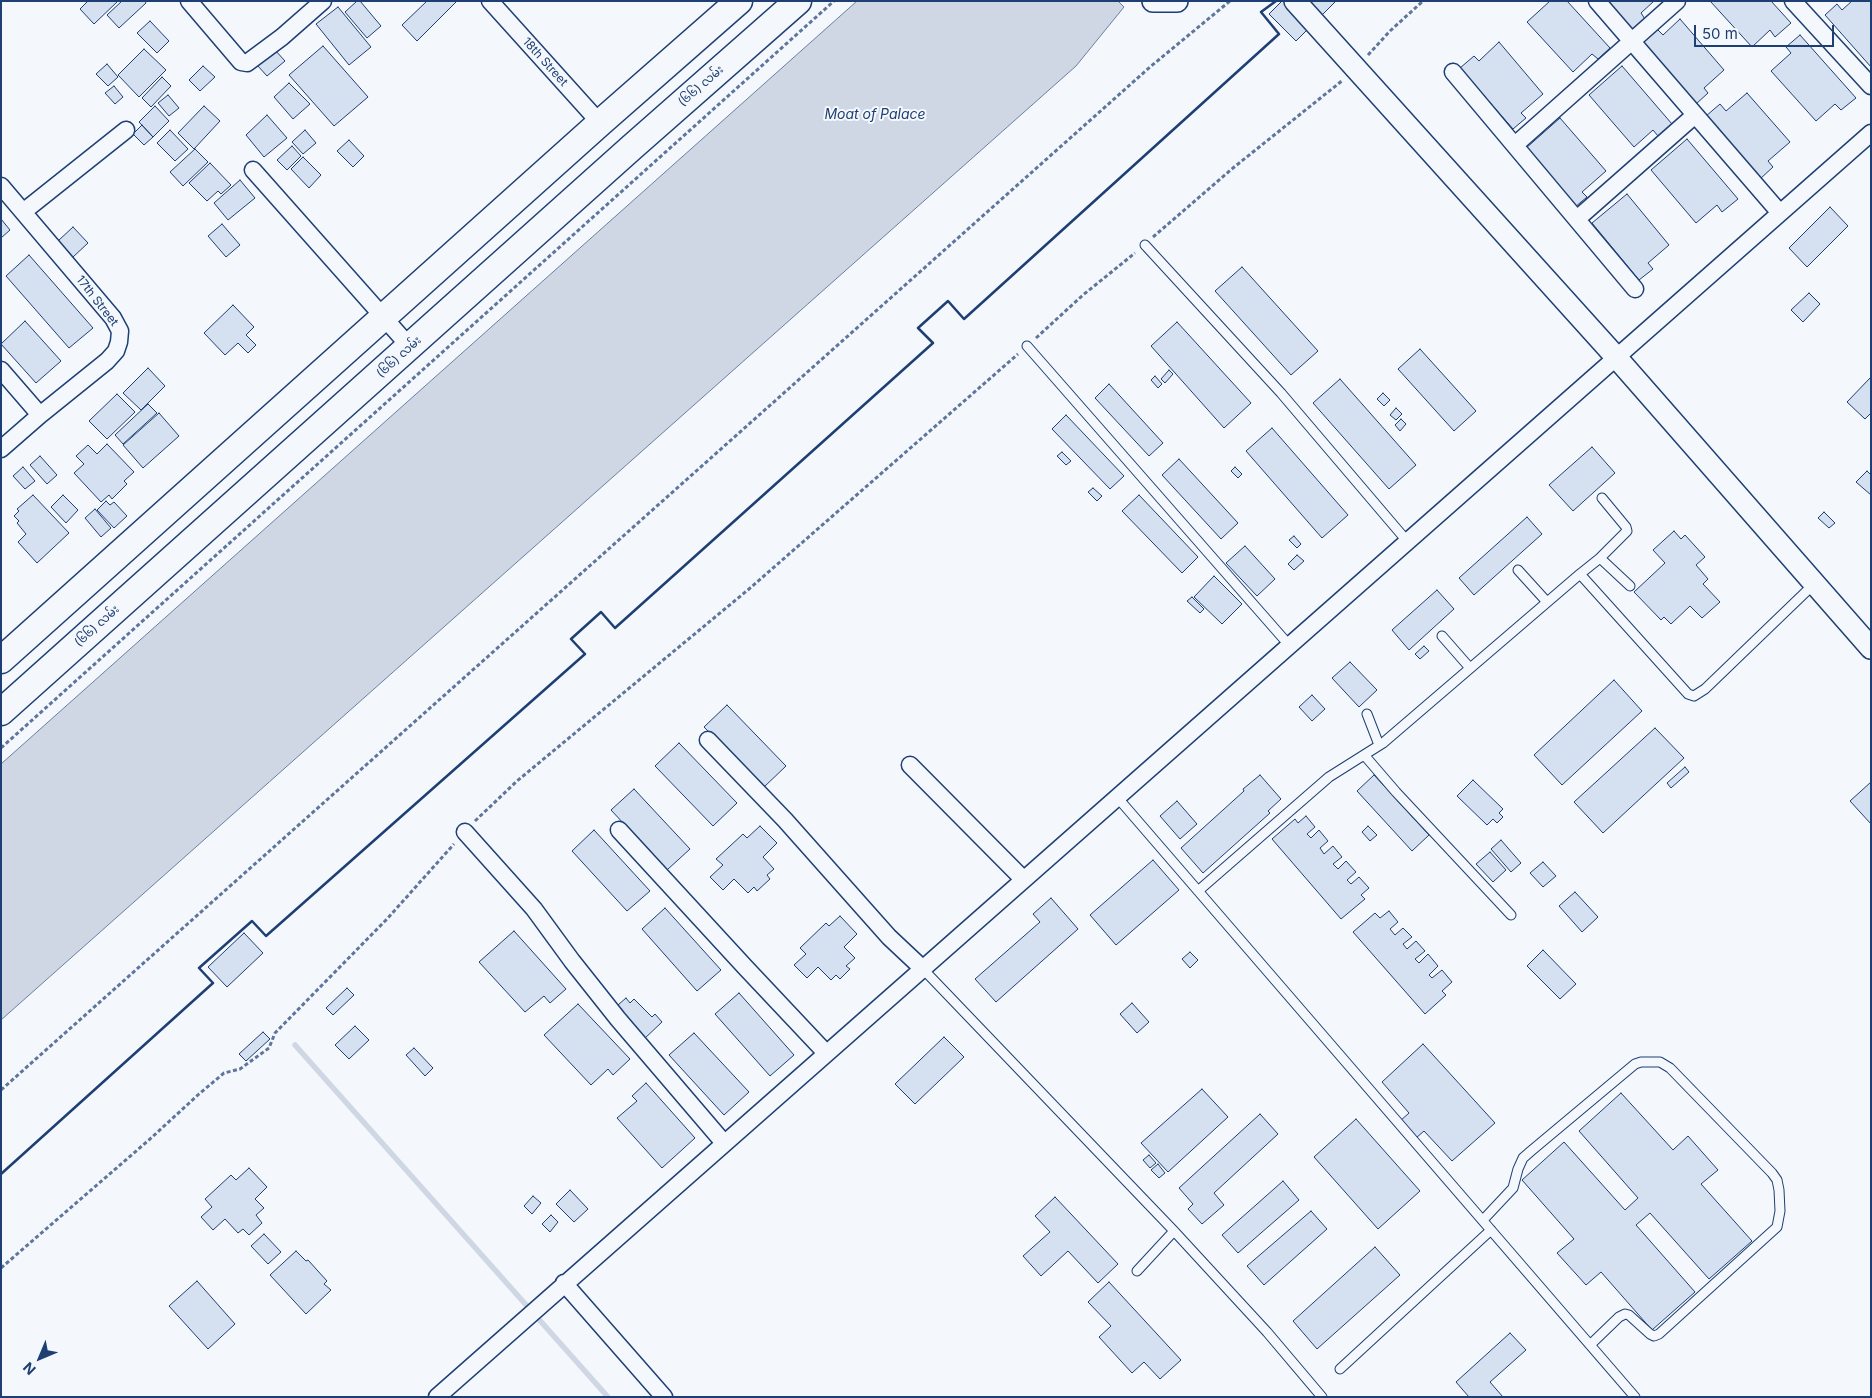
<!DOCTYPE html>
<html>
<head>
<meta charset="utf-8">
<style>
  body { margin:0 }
  #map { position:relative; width:1872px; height:1398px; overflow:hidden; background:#f4f7fb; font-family:Inter,sans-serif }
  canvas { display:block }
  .frame { position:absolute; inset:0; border:2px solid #1d3f73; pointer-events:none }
  .north { position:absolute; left:15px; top:1333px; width:50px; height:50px; -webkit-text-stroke:4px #f4f7fb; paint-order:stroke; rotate:225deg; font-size:14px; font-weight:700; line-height:20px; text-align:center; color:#1d3f73 }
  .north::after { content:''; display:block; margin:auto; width:18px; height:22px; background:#1d3f73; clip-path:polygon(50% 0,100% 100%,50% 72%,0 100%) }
  .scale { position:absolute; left:1694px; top:25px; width:140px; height:22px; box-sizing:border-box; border:2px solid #1d3f73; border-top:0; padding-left:6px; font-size:15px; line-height:18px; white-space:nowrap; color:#1d3f73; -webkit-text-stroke:4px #f4f7fb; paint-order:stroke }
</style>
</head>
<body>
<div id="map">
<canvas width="1872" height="1398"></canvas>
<div class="frame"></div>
<div class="north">N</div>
<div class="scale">50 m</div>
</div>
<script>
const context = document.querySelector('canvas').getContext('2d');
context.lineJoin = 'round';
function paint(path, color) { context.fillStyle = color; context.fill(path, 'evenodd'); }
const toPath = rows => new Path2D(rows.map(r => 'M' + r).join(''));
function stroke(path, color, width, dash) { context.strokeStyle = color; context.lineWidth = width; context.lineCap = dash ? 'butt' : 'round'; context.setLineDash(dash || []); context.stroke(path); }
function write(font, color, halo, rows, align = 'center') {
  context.font = font + ' Inter,"Noto Sans Myanmar",sans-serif'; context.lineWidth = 4; context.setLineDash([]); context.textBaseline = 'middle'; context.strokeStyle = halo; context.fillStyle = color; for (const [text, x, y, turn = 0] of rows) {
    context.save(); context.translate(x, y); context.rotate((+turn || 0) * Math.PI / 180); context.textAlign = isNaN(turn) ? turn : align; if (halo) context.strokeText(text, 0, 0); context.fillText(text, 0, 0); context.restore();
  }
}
const water = toPath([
  [857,1,1118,1,1124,7,1076,66,1,1020,1,764,857,1]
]);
paint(water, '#cfd7e4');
stroke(water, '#687fa3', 1);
stroke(toPath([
  [295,1045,608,1397]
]), '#cfd7e4', 5.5);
const building = toPath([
  [88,1,118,1,94,24,80,9,88,1],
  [122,1,145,1,146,3,119,28,107,15,122,1],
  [357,1,360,1,381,26,367,38,345,12,357,1],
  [427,1,457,1,417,41,402,25,427,1],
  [1282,1,1336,1,1296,41,1269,14,1282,1],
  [1550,1,1567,1,1610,48,1598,59,1592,54,1573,72,1527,22,1550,1],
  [1607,1,1654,1,1641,13,1645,19,1633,30,1607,1],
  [1710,1,1771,1,1791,23,1775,37,1770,30,1752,47,1710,1],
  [1852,1,1871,1,1871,67,1825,15,1837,4,1842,10,1852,1],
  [338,7,371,47,349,65,316,24,338,7],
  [1680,19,1724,70,1704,88,1708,93,1696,104,1641,41,1656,28,1663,35,1680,19],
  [150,21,169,41,157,53,137,33,150,21],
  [1800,35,1856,98,1841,110,1835,104,1816,121,1771,71,1791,53,1786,47,1800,35],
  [1499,42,1543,94,1521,113,1526,118,1513,129,1460,68,1474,56,1479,61,1499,42],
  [323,46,368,97,334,126,289,75,323,46],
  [144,49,166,70,139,97,118,75,144,49],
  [275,50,285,61,267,76,257,65,275,50],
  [107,64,118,77,108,86,96,74,107,64],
  [203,66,215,77,200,91,189,80,203,66],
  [1622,66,1672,124,1658,136,1653,130,1634,147,1589,95,1622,66],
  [162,77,171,86,151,107,142,98,162,77],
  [289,83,310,104,293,119,274,97,289,83],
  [114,86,123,97,115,104,105,93,114,86],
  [1747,93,1790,142,1768,161,1773,167,1760,179,1706,116,1720,104,1726,111,1747,93],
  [168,95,179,108,169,116,158,103,168,95],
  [155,106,169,121,153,137,139,122,155,106],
  [204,106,220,121,194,149,178,133,204,106],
  [267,115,287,138,264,157,246,135,267,115],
  [1560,118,1606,171,1582,192,1587,197,1575,207,1525,149,1560,118],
  [142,125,153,137,144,145,133,134,142,125],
  [170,130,188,149,175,161,157,143,170,130],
  [305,130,316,143,303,154,292,142,305,130],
  [1687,139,1738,199,1722,212,1717,205,1696,223,1651,170,1687,139],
  [349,140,364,156,353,167,337,151,349,140],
  [292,146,301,156,287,170,277,160,292,146],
  [195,149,208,162,183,186,170,172,195,149],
  [303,157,321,175,309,188,291,169,303,157],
  [210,163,231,185,221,194,218,191,207,201,189,183,210,163],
  [240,180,255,198,228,220,214,203,240,180],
  [1627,194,1669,245,1648,263,1653,269,1639,280,1592,223,1627,194],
  [1830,207,1848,226,1807,267,1789,248,1830,207],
  [1,219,10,230,1,238,1,219],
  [222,224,240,245,226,257,208,236,222,224],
  [73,227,88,243,73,257,58,241,73,227],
  [29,255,93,328,69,348,6,276,29,255],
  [1242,267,1318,351,1291,375,1215,291,1242,267],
  [1809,293,1820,304,1803,322,1791,310,1809,293],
  [233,305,254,327,246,335,256,345,248,353,238,343,225,355,204,333,233,305],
  [25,321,61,361,36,383,1,344,25,321],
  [1177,322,1251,403,1224,428,1151,346,1177,322],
  [1420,349,1476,411,1454,431,1398,369,1420,349],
  [148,368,165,386,141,410,123,393,148,368],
  [1169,370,1173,374,1165,383,1161,379,1169,370],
  [1155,376,1162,384,1158,388,1151,380,1155,376],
  [1871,377,1871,413,1865,419,1847,402,1871,377],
  [1340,379,1416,465,1389,489,1313,403,1340,379],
  [1109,384,1163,443,1149,456,1095,398,1109,384],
  [1383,393,1390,400,1384,406,1377,399,1383,393],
  [117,394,135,412,107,439,89,421,117,394],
  [148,404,157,413,123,444,115,435,148,404],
  [1396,408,1402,414,1396,420,1390,415,1396,408],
  [159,413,179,436,143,468,123,445,159,413],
  [1066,415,1124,476,1110,489,1052,429,1066,415],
  [1401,419,1406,424,1400,431,1395,425,1401,419],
  [1272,428,1348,515,1322,538,1246,451,1272,428],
  [107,444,134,472,124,481,127,484,112,499,109,495,101,502,74,473,84,464,76,456,88,445,97,454,107,444],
  [1592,447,1615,473,1573,511,1549,485,1592,447],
  [1062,452,1071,461,1066,465,1057,456,1062,452],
  [40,456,57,475,47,484,30,465,40,456],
  [1179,459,1238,523,1221,539,1162,475,1179,459],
  [23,467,35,481,25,489,13,476,23,467],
  [1235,467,1242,474,1238,478,1231,471,1235,467],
  [1867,471,1871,475,1871,495,1856,482,1867,471],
  [1093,488,1102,496,1097,501,1088,492,1093,488],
  [33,495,69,533,37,563,18,542,26,534,17,523,19,521,14,516,19,511,17,509,33,495],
  [63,495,78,510,66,523,51,507,63,495],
  [1139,495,1198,557,1182,573,1122,511,1139,495],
  [106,501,110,505,114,502,127,516,114,528,97,510,106,501],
  [95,509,111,528,101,537,85,518,95,509],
  [1824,512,1835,523,1829,528,1818,518,1824,512],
  [1527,517,1542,534,1474,595,1459,578,1527,517],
  [1674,531,1681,539,1685,535,1705,557,1696,565,1708,579,1703,584,1720,602,1702,618,1690,606,1671,624,1664,617,1661,620,1634,592,1665,563,1653,550,1674,531],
  [1294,536,1301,544,1297,548,1289,540,1294,536],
  [1245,546,1275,579,1257,596,1226,563,1245,546],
  [1297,555,1304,561,1294,570,1288,564,1297,555],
  [1214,576,1242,604,1222,624,1194,597,1214,576],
  [1437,590,1454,609,1409,650,1392,630,1437,590],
  [1192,597,1204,609,1200,613,1187,601,1192,597],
  [1424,646,1429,651,1420,659,1415,654,1424,646],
  [1350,662,1377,690,1359,707,1332,678,1350,662],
  [1614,680,1642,711,1562,785,1534,755,1614,680],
  [1312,695,1325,709,1312,721,1299,707,1312,695],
  [727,705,786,766,763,788,704,727,727,705],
  [1655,728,1684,758,1603,833,1574,802,1655,728],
  [679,743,737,803,713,826,655,766,679,743],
  [1685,767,1689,772,1671,788,1667,783,1685,767],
  [1260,775,1281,799,1268,811,1270,813,1203,873,1181,848,1244,791,1243,789,1260,775],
  [1374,775,1429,835,1412,851,1357,791,1374,775],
  [1473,780,1503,809,1499,813,1503,817,1497,823,1493,819,1487,825,1457,796,1473,780],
  [1871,782,1871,824,1850,801,1871,782],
  [634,789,690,849,667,870,611,810,634,789],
  [1177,801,1197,824,1180,839,1160,816,1177,801],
  [1306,816,1315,827,1307,834,1311,838,1319,830,1328,841,1320,848,1324,854,1333,846,1342,857,1333,864,1338,869,1346,861,1356,872,1347,880,1351,884,1359,877,1369,888,1361,895,1365,899,1341,919,1272,839,1295,819,1298,823,1306,816],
  [760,826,777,843,763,857,774,869,767,875,770,879,757,891,754,887,748,893,734,879,723,890,710,877,723,865,716,859,743,834,747,838,760,826],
  [1368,826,1377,835,1370,841,1362,832,1368,826],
  [594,830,650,891,627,911,572,851,594,830],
  [1501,840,1521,863,1511,872,1491,849,1501,840],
  [1490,852,1506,870,1493,882,1476,864,1490,852],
  [1153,860,1179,890,1116,945,1090,915,1153,860],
  [1543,862,1556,876,1543,887,1530,873,1543,862],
  [1575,892,1598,917,1582,932,1559,906,1575,892],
  [1051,898,1078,929,996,1002,975,979,1040,922,1033,914,1051,898],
  [665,908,721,970,697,991,642,929,665,908],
  [1389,911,1398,922,1390,929,1395,935,1403,928,1412,937,1403,944,1407,949,1416,941,1425,951,1415,959,1419,963,1428,954,1438,966,1429,975,1432,978,1442,970,1452,982,1442,991,1446,995,1425,1014,1353,932,1375,913,1380,918,1389,911],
  [840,916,857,934,844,947,855,958,846,966,850,969,840,979,836,975,831,980,818,967,807,978,794,965,806,954,800,948,826,923,829,926,840,916],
  [514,931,566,989,550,1003,544,996,525,1012,479,962,514,931],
  [244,933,263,953,227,987,208,967,244,933],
  [1543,950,1576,984,1560,999,1527,966,1543,950],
  [1190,952,1198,960,1190,968,1182,959,1190,952],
  [347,988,354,995,333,1015,326,1008,347,988],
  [739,993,794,1055,770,1076,715,1014,739,993],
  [626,998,630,1003,634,999,652,1017,655,1014,662,1022,643,1040,618,1014,622,1010,618,1005,626,998],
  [1132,1003,1149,1022,1137,1033,1120,1014,1132,1003],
  [578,1004,630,1059,613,1075,608,1069,591,1085,544,1035,578,1004],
  [355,1026,369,1040,349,1059,335,1045,355,1026],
  [263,1032,270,1039,246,1061,239,1054,263,1032],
  [694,1033,749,1092,724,1115,669,1055,694,1033],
  [944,1037,964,1057,915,1104,895,1084,944,1037],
  [1423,1044,1495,1123,1452,1161,1424,1131,1416,1138,1400,1121,1409,1113,1382,1082,1423,1044],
  [414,1048,433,1068,425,1076,406,1055,414,1048],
  [646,1083,695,1138,662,1168,617,1118,637,1101,632,1096,646,1083],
  [1202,1089,1228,1117,1168,1172,1141,1143,1202,1089],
  [1621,1093,1673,1150,1688,1136,1718,1170,1701,1184,1752,1241,1709,1279,1650,1213,1636,1225,1695,1292,1652,1330,1601,1272,1586,1285,1557,1253,1574,1239,1522,1180,1564,1142,1625,1210,1638,1198,1579,1131,1621,1093],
  [1260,1114,1278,1134,1214,1193,1224,1205,1202,1224,1188,1209,1193,1204,1179,1188,1260,1114],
  [1356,1119,1420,1191,1378,1229,1314,1157,1356,1119],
  [1149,1155,1156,1163,1150,1168,1143,1160,1149,1155],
  [1158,1164,1165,1173,1159,1178,1151,1170,1158,1164],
  [249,1168,267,1187,255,1199,264,1208,256,1215,262,1223,249,1235,243,1229,238,1233,225,1219,213,1230,201,1217,212,1207,205,1199,231,1175,236,1180,249,1168],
  [1283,1181,1299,1200,1238,1253,1222,1235,1283,1181],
  [570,1190,588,1209,574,1222,556,1204,570,1190],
  [533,1196,541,1203,532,1214,524,1206,533,1196],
  [1055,1197,1118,1264,1098,1283,1068,1251,1041,1276,1023,1256,1050,1232,1035,1216,1055,1197],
  [1311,1211,1327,1229,1264,1285,1247,1266,1311,1211],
  [551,1215,558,1222,550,1232,542,1224,551,1215],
  [264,1234,281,1252,268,1264,251,1246,264,1234],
  [1375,1247,1400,1275,1317,1349,1293,1321,1375,1247],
  [296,1251,306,1261,308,1260,327,1281,324,1284,331,1290,306,1314,270,1275,296,1251],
  [197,1281,235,1324,208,1349,169,1306,197,1281],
  [1109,1282,1181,1360,1160,1379,1144,1362,1132,1373,1099,1337,1111,1326,1088,1302,1109,1282],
  [1510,1333,1526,1350,1490,1382,1503,1397,1469,1397,1456,1382,1510,1333]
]);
paint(building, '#d5e0f0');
stroke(building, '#1d3f73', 1);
const service = toPath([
  [1145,245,1281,393,1407,541],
  [1027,346,1289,645],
  [1600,558,1627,531,1626,527,1602,498],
  [1518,570,1547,602],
  [1580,574,1600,558,1630,586],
  [1442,636,1470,668],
  [1367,714,1379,745],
  [1365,756,1396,792,1511,915],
  [1117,797,1635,1397],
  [1198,891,1329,777,1383,743,1580,574,1688,694,1694,696,1705,689,1814,584],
  [922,968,1174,1231,1267,1332,1322,1397],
  [1483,1220,1513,1188,1518,1169,1523,1158,1531,1151,1635,1064,1641,1062,1660,1062,1670,1068,1772,1173,1777,1180,1779,1190,1780,1211,1777,1227,1659,1334,1654,1336,1650,1334,1629,1315,1625,1314,1619,1317,1590,1345],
  [1137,1271,1174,1231],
  [1340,1369,1491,1230]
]);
const minor = toPath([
  [189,1,241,62,247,63,282,37,323,1],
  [490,1,600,123],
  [1597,1,1780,213],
  [1793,1,1871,86],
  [1453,72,1635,289],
  [1515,145,1677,1],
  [253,170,410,347],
  [1,186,113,318,120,331,119,342,116,351,107,361,40,415,1,449],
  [23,212,126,130],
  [1577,219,1695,115],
  [1,370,40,415],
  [708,740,785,820,889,937,922,968],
  [910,765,1023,879],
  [619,830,745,967,826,1053],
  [465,832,534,909,572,961,618,1019,724,1143],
  [564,1283,664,1397],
  [437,1397,1871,133]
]);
const tertiary = toPath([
  [1153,1,1177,1],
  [1295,1,1616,357,1871,648]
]);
const primary = toPath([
  [1,660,600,123,739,1],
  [1,712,631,148,798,1]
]);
stroke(service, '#1d3f73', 11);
stroke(minor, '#1d3f73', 19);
stroke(tertiary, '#1d3f73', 24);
stroke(primary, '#1d3f73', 29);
stroke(toPath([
  [1368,55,1390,31,1423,1],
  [1153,237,1233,168,1343,80],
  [1036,338,1083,295,1135,253],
  [1,748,834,1],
  [475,821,517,781,749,589,1018,354],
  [1,1090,1150,67,1230,1],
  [1,1268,150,1139,199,1094,224,1073,240,1069,269,1048,275,1033,387,919,454,844]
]), '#5e769c', 3, [4, 2.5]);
stroke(service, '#f4f7fb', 9);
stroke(minor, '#f4f7fb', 16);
stroke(tertiary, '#f4f7fb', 21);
stroke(primary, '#f4f7fb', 26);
stroke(toPath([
  [1,1174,213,983,199,968,252,921,266,936,585,654,571,639,601,612,615,628,933,343,918,328,948,301,964,319,1279,34,1261,12,1276,1]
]), '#1d3f73', 2.5);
write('12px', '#1d3f73', '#f4f7fb', [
  ["18th Street",545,62,48],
  ["(၆၆) လမ်း",701,86,-41],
  ["17th Street",97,301,52],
  ["(၆၆) လမ်း",399,357,-42],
  ["(၆၆) လမ်း",97,626,-42]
]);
write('italic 14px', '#1d3f73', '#f4f7fb', [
  ["Moat of Palace",875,115]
]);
</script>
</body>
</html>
